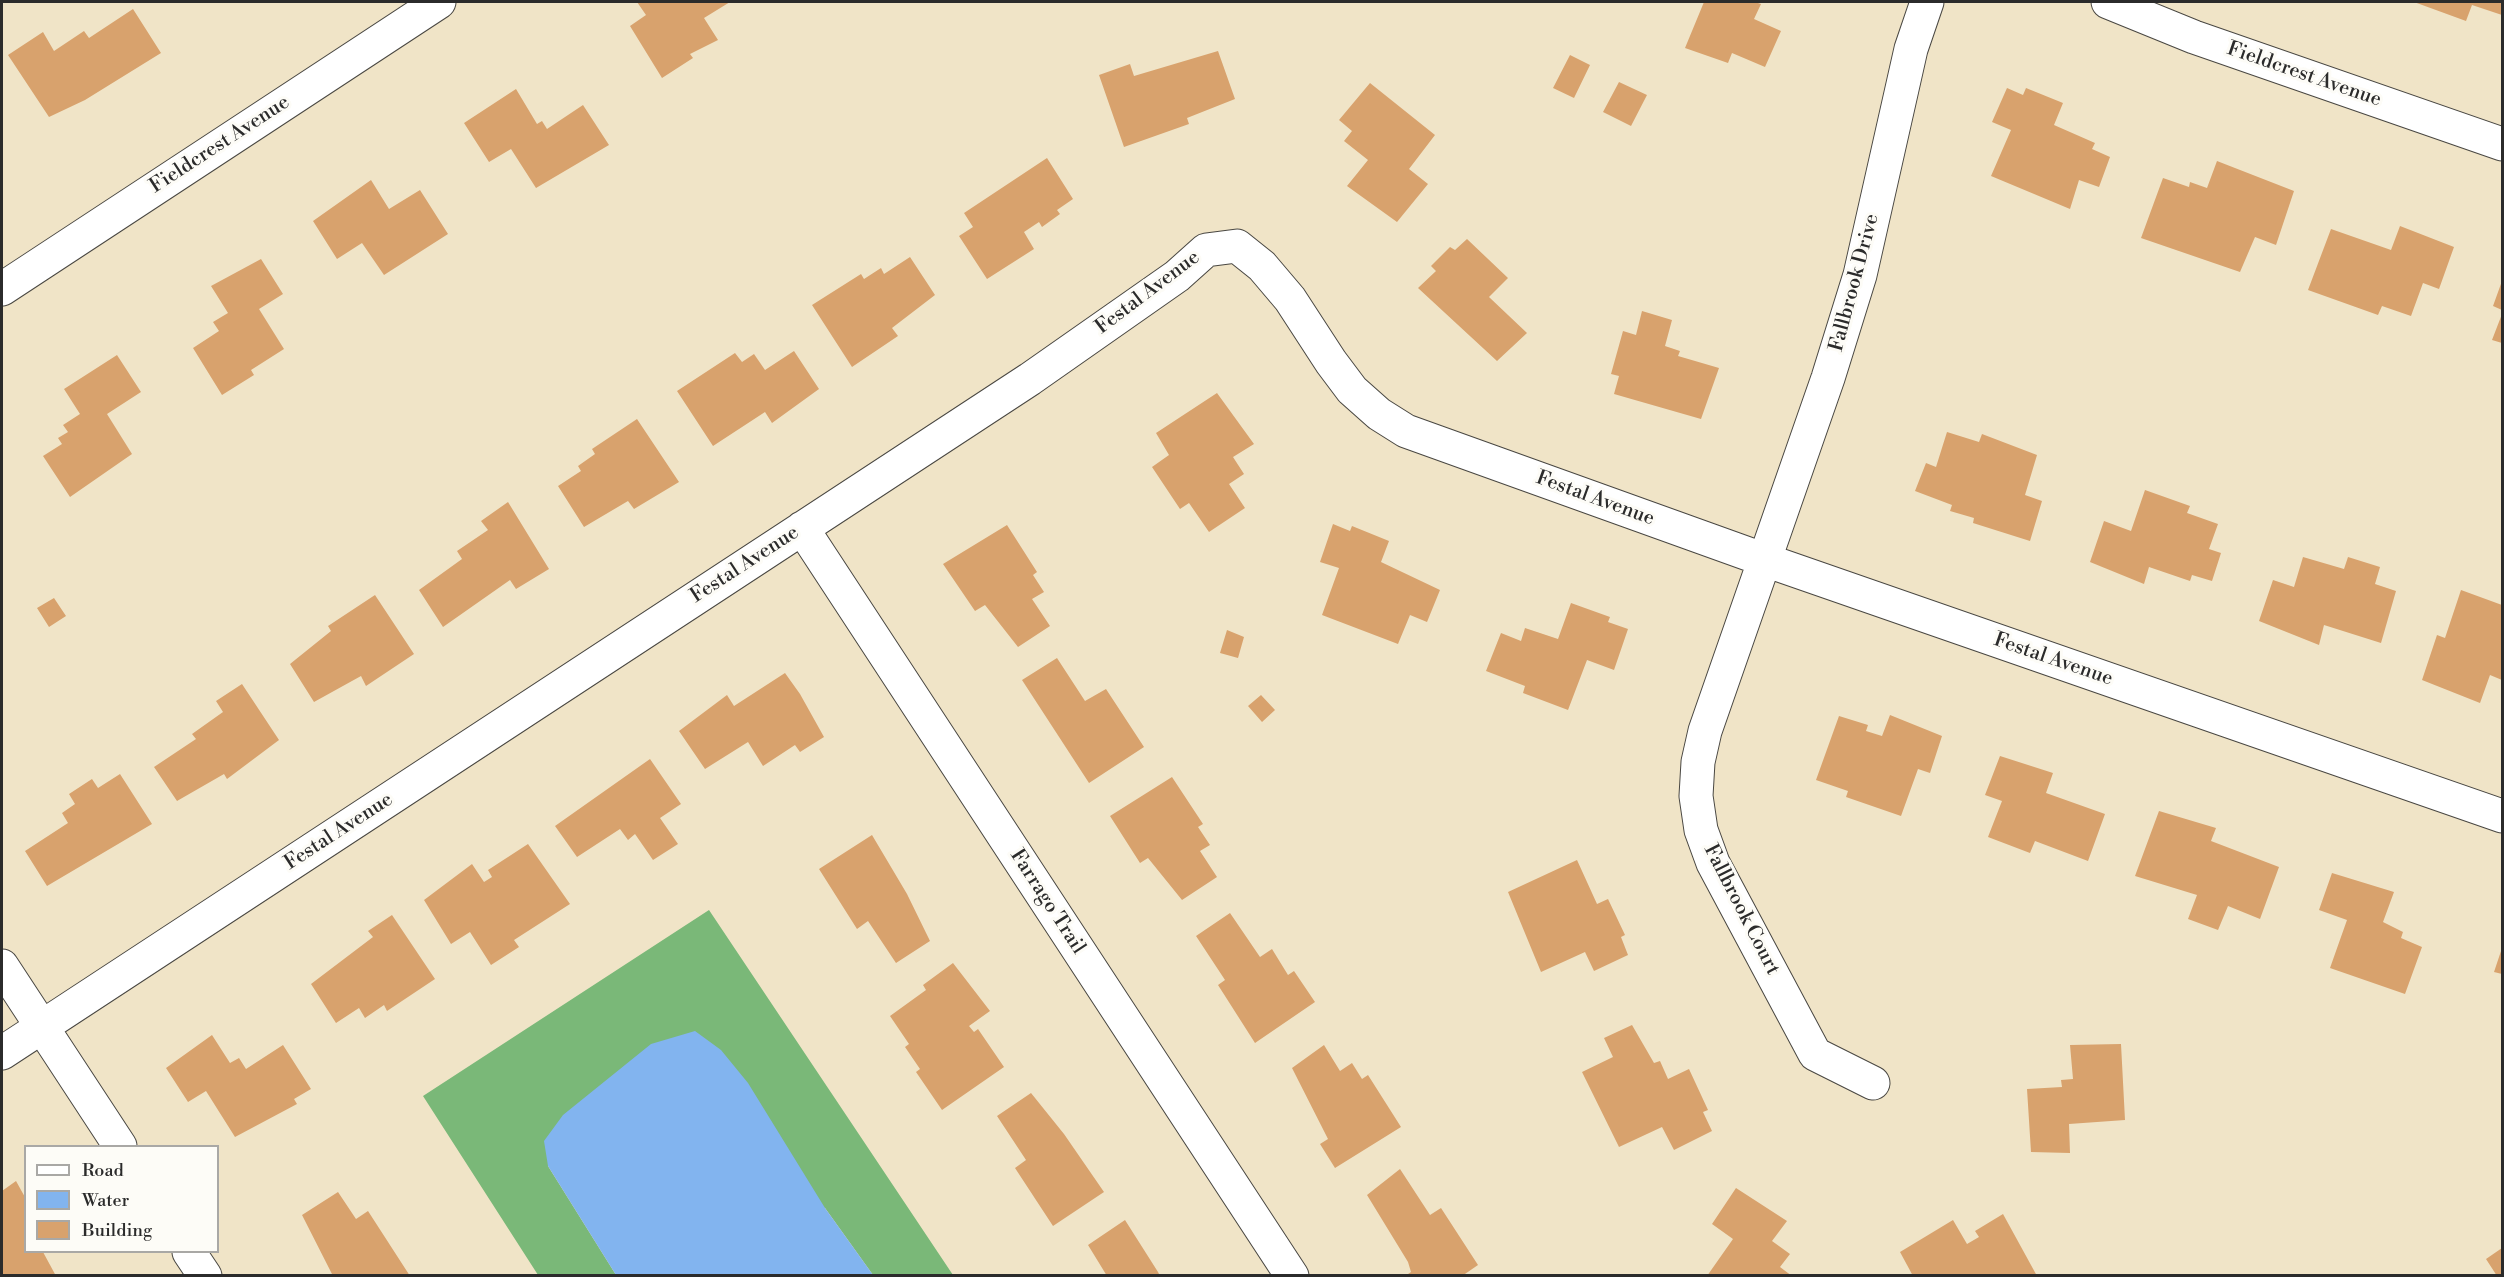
<!DOCTYPE html>
<html>
<head>
<meta charset="utf-8">
<style>
  body { margin:0 }
  #map { position:relative; width:2504px; height:1277px; overflow:hidden; background:#f0e4c7; font-family:"Libre Bodoni",serif }
  canvas { display:block }
  .frame { position:absolute; inset:0; border:3px solid #2b2b2b; pointer-events:none }
  .legend { position:absolute; left:24px; top:1145px; width:195px; height:108px; box-sizing:border-box; background:#fdfcf7; border:2px solid #a9a8a5; margin:0; padding:8px 10px; list-style:none; font-size:18px; color:#2b2b2b }
  .legend li { display:flex; align-items:center; gap:12px; height:30px }
  .legend b { width:30px; border:2px solid #a9a8a5 }
</style>
</head>
<body>
<div id="map">
<canvas width="2504" height="1277"></canvas>
<div class="frame"></div>
<ul class="legend">
<li><b style="height:8px;background:#fff"></b>Road</li>
<li><b style="height:16px;background:#82b4ef"></b>Water</li>
<li><b style="height:16px;background:#d8a26d"></b>Building</li>
</ul>
</div>
<script>
const context = document.querySelector('canvas').getContext('2d');
context.lineJoin = 'round';
function paint(path, color) { context.fillStyle = color; context.fill(path, 'evenodd'); }
const toPath = rows => new Path2D(rows.map(r => 'M' + r).join(''));
function stroke(path, color, width, dash) { context.strokeStyle = color; context.lineWidth = width; context.lineCap = dash ? 'butt' : 'round'; context.setLineDash(dash || []); context.stroke(path); }
function write(font, color, halo, rows, align = 'center') {
  context.font = font + ' "Libre Bodoni",serif'; context.lineWidth = 6; context.setLineDash([]); context.textBaseline = 'middle'; context.strokeStyle = halo; context.fillStyle = color; for (const [text, x, y, turn = 0] of rows) {
    context.save(); context.translate(x, y); context.rotate((+turn || 0) * Math.PI / 180); context.textAlign = isNaN(turn) ? turn : align; if (halo) context.strokeText(text, 0, 0); context.fillText(text, 0, 0); context.restore();
  }
}
paint(toPath([
  [709,910,953,1275,873,1275,825,1208,548,1166,616,1275,538,1275,423,1096]
]), '#7ab878');
paint(toPath([
  [695,1031,721,1050,748,1083,825,1208,873,1275,616,1275,548,1166,544,1141,563,1115,651,1044]
]), '#82b4ef');
paint(toPath([
  [637,2,730,2,704,18,718,40,690,54,693,58,662,78,630,26,646,15],
  [1704,2,1755,2,1761,4,1754,19,1781,31,1765,67,1732,53,1728,63,1685,48],
  [2414,2,2502,2,2502,15,2472,5,2466,21],
  [133,9,161,53,85,100,49,117,8,55,43,32,54,51,84,31,89,38],
  [1218,51,1235,99,1187,118,1189,124,1124,147,1099,75,1130,64,1134,76],
  [1570,55,1590,65,1574,98,1553,88],
  [1619,82,1647,95,1631,126,1603,112],
  [1370,83,1435,135,1409,169,1428,184,1397,222,1347,186,1368,160,1344,141,1352,131,1339,120],
  [2007,88,2023,95,2026,88,2063,103,2054,125,2095,143,2092,149,2110,157,2099,187,2079,180,2070,209,1991,176,2011,130,1992,122],
  [516,89,537,124,542,121,547,129,583,105,609,145,536,188,511,149,489,162,464,123],
  [1047,158,1073,199,1057,210,1060,214,1042,227,1039,222,1024,232,1034,249,987,279,959,236,973,227,964,213],
  [2217,161,2294,191,2276,245,2255,237,2240,272,2141,238,2163,178,2189,187,2190,182,2207,188],
  [371,180,389,209,420,190,448,234,384,275,362,243,337,259,313,221],
  [2400,226,2454,247,2439,289,2423,283,2411,316,2382,306,2378,315,2308,290,2331,229,2391,250],
  [1467,239,1508,278,1489,297,1527,333,1497,361,1418,288,1436,271,1431,266,1450,247,1455,250],
  [910,257,935,295,892,328,898,336,852,367,812,305,861,274,864,279,881,268,884,274],
  [261,259,283,294,259,309,284,349,251,370,254,375,222,395,193,348,219,331,213,322,228,313,211,286],
  [2502,281,2502,310,2493,306],
  [1642,311,1672,320,1665,346,1680,351,1678,356,1719,368,1701,419,1614,394,1619,376,1611,374,1623,331,1636,335],
  [2502,314,2502,343,2492,340],
  [794,351,819,389,772,423,765,412,713,446,677,391,735,353,742,362,754,354,765,370],
  [117,355,141,392,107,414,132,454,70,497,43,456,62,444,58,438,68,432,63,425,80,414,64,389],
  [1217,393,1254,444,1233,457,1244,474,1229,484,1245,508,1209,532,1189,503,1180,509,1152,467,1169,455,1156,433],
  [637,419,679,482,634,509,628,501,584,527,558,486,581,471,578,466,595,454,592,449],
  [1947,432,1979,442,1982,434,2037,455,2025,495,2042,501,2030,541,1973,523,1974,518,1950,511,1952,505,1915,491,1926,463,1936,467],
  [2145,490,2190,506,2187,513,2218,524,2209,549,2221,553,2212,581,2192,575,2190,581,2149,567,2144,584,2090,562,2104,521,2131,531],
  [508,502,549,569,516,589,510,580,443,627,419,590,462,559,457,551,488,530,481,521],
  [1333,524,1350,531,1352,526,1389,541,1381,562,1440,590,1427,622,1410,615,1398,644,1322,615,1339,568,1320,562],
  [1007,525,1037,572,1033,575,1044,592,1032,599,1050,626,1018,647,985,605,975,611,943,564],
  [2303,557,2344,569,2348,557,2380,567,2375,584,2396,591,2381,643,2324,625,2319,645,2259,621,2273,580,2294,587],
  [2461,590,2502,605,2502,680,2490,675,2480,703,2422,680,2437,635,2445,638],
  [375,595,414,654,366,686,361,676,314,702,290,664,331,631,328,626],
  [54,598,66,616,49,627,37,608],
  [1571,603,1610,617,1608,622,1628,629,1614,670,1587,660,1568,710,1523,693,1525,686,1486,671,1501,633,1521,641,1525,628,1558,639],
  [1227,630,1244,637,1238,658,1220,653],
  [1057,658,1085,701,1106,689,1144,747,1089,783,1022,680],
  [785,673,800,694,824,737,800,752,795,745,763,766,748,742,705,769,679,731,727,695,734,706],
  [242,684,279,740,227,779,224,774,177,801,154,767,196,739,192,734,223,712,216,701],
  [1261,695,1275,710,1262,722,1248,706],
  [1890,715,1942,736,1930,773,1918,769,1901,816,1846,797,1848,791,1816,780,1839,716,1868,725,1866,731,1882,736],
  [2000,756,2053,773,2046,793,2105,814,2088,861,2035,841,2030,853,1988,837,2002,801,1985,795],
  [650,759,681,804,660,818,678,844,653,860,635,834,628,840,620,829,577,857,555,826],
  [120,774,152,824,47,886,25,851,68,823,62,813,75,804,69,794,92,779,98,788],
  [1172,777,1203,824,1198,827,1210,845,1200,851,1217,877,1182,900,1148,858,1140,863,1110,816],
  [2159,811,2216,828,2211,841,2279,867,2260,919,2228,906,2218,930,2188,919,2197,895,2135,876],
  [872,835,907,894,930,941,896,963,868,921,857,929,819,869],
  [528,844,570,904,514,940,519,947,491,965,470,932,451,944,424,900,472,864,484,882,492,877,488,870],
  [1577,860,1597,904,1608,899,1625,935,1621,937,1628,955,1594,971,1585,952,1541,972,1508,892],
  [2332,873,2394,892,2383,922,2403,932,2401,938,2422,947,2405,994,2330,968,2347,920,2319,910],
  [1230,913,1260,957,1272,949,1288,975,1294,971,1315,1002,1255,1043,1218,985,1225,980,1196,936],
  [392,915,435,979,387,1011,384,1005,365,1018,359,1008,336,1023,311,984,373,937,368,931],
  [2502,948,2502,974,2494,972],
  [953,963,990,1011,969,1026,974,1032,978,1029,1004,1067,942,1110,916,1072,920,1069,905,1047,909,1044,890,1016,926,990,923,985],
  [1632,1025,1654,1063,1660,1061,1668,1079,1689,1069,1708,1110,1703,1112,1712,1131,1674,1150,1662,1127,1619,1147,1582,1072,1613,1057,1604,1038],
  [212,1035,230,1063,239,1058,246,1069,283,1045,311,1089,294,1099,297,1104,235,1137,206,1091,188,1102,166,1068],
  [2121,1044,2125,1120,2069,1124,2070,1153,2031,1152,2027,1089,2062,1087,2061,1080,2073,1079,2070,1045],
  [1324,1045,1340,1071,1352,1063,1362,1079,1368,1075,1401,1127,1335,1168,1320,1144,1328,1139,1292,1068],
  [1031,1093,1064,1134,1104,1192,1053,1226,1015,1168,1026,1160,997,1116],
  [1400,1169,1430,1215,1441,1208,1478,1265,1462,1276,1405,1276,1411,1272,1408,1262,1367,1195],
  [16,1181,26,1199,26,1252,43,1252,56,1276,2,1276,2,1191],
  [1736,1188,1787,1221,1772,1241,1790,1254,1780,1267,1792,1276,1707,1276,1733,1239,1712,1224],
  [338,1192,356,1219,368,1211,410,1276,333,1276,302,1215],
  [2003,1214,2037,1276,1913,1276,1900,1252,1953,1220,1967,1244,1979,1237,1975,1231],
  [1125,1220,1158,1272,1160,1276,1107,1276,1088,1245],
  [2502,1248,2502,1276,2497,1276,2486,1259]
]), '#d8a26d');
const minor = toPath([
  [2108,2,2194,37,2502,144],
  [2,289,439,2],
  [802,528,1292,1276],
  [2,966,120,1146],
  [2,1053,1030,379,1177,276,1206,250,1237,246,1262,266,1290,299,1331,362,1352,390,1379,414,1406,431,1765,560,2502,816],
  [1873,1083,1815,1054,1713,863,1701,830,1696,796,1698,762,1705,731,1828,378,1860,275,1911,49,1927,2],
  [189,1252,205,1276]
]);
stroke(minor, '#494742', 35);
stroke(minor, '#fff', 33);
write('20px', '#2b2b2b', '#fdfcf7', [
  ["Fieldcrest Avenue",2304,75,19],
  ["Fieldcrest Avenue",220,145,-33],
  ["Fallbrook Drive",1855,283,-75],
  ["Festal Avenue",1148,293,-37],
  ["Festal Avenue",1595,499,20],
  ["Festal Avenue",745,565,-33],
  ["Festal Avenue",2053,660,19],
  ["Festal Avenue",339,832,-33],
  ["Farrago Trail",1047,902,57],
  ["Fallbrook Court",1741,910,63]
]);
</script>
</body>
</html>
